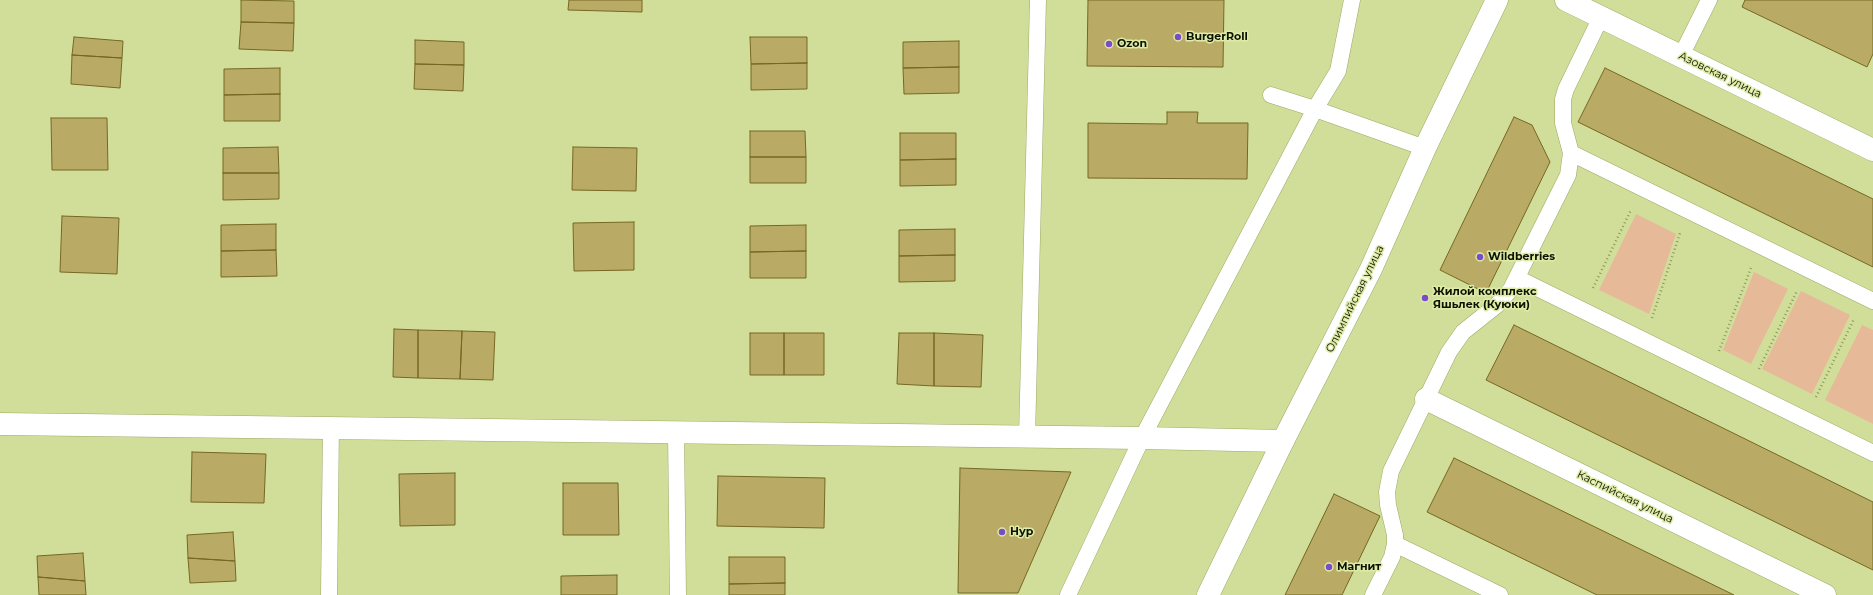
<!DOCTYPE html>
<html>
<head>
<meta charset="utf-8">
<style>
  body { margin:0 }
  canvas { display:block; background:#d1de99 }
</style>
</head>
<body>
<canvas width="1873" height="595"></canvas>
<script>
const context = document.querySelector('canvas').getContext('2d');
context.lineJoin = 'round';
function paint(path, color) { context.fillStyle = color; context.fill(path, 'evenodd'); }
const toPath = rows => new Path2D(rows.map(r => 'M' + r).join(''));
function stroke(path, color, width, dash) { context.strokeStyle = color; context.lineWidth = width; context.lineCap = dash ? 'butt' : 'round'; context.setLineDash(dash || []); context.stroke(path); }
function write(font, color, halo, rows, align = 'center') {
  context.font = font + ' Montserrat,sans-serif'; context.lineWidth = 3; context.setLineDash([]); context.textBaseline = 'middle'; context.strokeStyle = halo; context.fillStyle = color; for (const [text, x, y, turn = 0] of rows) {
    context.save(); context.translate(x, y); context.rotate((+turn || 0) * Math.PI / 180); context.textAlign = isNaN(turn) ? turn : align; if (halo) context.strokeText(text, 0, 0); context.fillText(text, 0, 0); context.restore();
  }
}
paint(toPath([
  [1636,214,1676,234,1649,314,1599,290],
  [1754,272,1788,289,1751,364,1723,350],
  [1801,291,1850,315,1812,394,1762,369],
  [1862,325,1873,330,1873,424,1825,400]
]), '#e6b999');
const building = toPath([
  [241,0,294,1,294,23,241,22,241,0],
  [569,0,642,0,642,12,568,10,569,0],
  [1088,0,1224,0,1223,67,1087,66,1088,0],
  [1745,0,1873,0,1873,54,1867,67,1742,7,1745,0],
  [241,22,294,23,293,51,239,49,241,22],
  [74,37,123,41,122,58,72,55,74,37],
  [750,37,807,37,807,63,751,64,750,37],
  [415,40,464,42,464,65,415,64,415,40],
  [959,41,959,67,903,68,903,42,959,41],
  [72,55,122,58,120,88,71,84,72,55],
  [807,63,807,89,751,90,751,64,807,63],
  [415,64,464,65,463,91,414,89,415,64],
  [959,67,959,93,904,94,903,68,959,67],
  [280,68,280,94,224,95,224,69,280,68],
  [1605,68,1873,199,1873,267,1578,122,1605,68],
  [280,94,280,121,224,121,224,95,280,94],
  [1167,112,1198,112,1197,123,1248,123,1247,179,1088,178,1088,123,1167,124,1167,112],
  [1514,117,1532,125,1550,162,1486,293,1440,270,1514,117],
  [51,118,107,118,108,170,52,170,51,118],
  [750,131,805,131,806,157,750,157,750,131],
  [900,133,956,133,956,159,900,160,900,133],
  [278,147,279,173,223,173,223,148,278,147],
  [573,147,637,148,636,191,572,190,573,147],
  [750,157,806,157,806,183,750,183,750,157],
  [956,159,956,185,900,186,900,160,956,159],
  [223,173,279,173,279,199,223,200,223,173],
  [62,216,119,218,117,274,60,272,62,216],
  [634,222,634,270,574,271,573,223,634,222],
  [276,224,276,250,221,251,221,225,276,224],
  [806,225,806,251,750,252,750,226,806,225],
  [955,229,955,255,899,256,899,230,955,229],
  [276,250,277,276,221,277,221,251,276,250],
  [806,251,806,278,750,278,750,252,806,251],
  [955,255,955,281,899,282,899,256,955,255],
  [1514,325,1873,502,1873,570,1486,380,1514,325],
  [394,329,418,330,418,378,393,377,394,329],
  [418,330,462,331,460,379,418,378,418,330],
  [462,331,495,332,493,380,460,379,462,331],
  [750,333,784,333,784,375,750,375,750,333],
  [784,333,824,333,824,375,784,375,784,333],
  [899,333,934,333,934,386,897,384,899,333],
  [934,333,983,335,981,387,934,386,934,333],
  [192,452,266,454,264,503,191,502,192,452],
  [1454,458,1734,595,1597,595,1546,570,1427,512,1454,458],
  [960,468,1071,472,1018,593,958,593,960,468],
  [455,473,455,525,400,526,399,474,455,473],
  [718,476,825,478,824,528,717,526,718,476],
  [563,483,618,483,619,535,563,535,563,483],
  [1334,494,1380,516,1342,595,1285,595,1334,494],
  [233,532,235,561,188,558,187,535,233,532],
  [83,553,85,581,38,577,37,556,83,553],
  [729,557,785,557,785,583,729,584,729,557],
  [188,558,235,561,236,581,190,583,188,558],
  [617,575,617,595,561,595,561,576,617,575],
  [38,577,85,581,86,595,39,595,38,577],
  [785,583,785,595,729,595,729,584,785,583]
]);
paint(building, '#b9aa65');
stroke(building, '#766821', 1);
const service = toPath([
  [1681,56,1709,0],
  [1271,95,1315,109,1425,148],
  [1571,153,1873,301],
  [1517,278,1873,453],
  [676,433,678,595],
  [1027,437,1038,0],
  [1395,544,1500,595],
  [329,595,331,427],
  [1068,595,1142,438,1315,109,1338,71,1352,0],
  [1373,595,1392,557,1395,544,1395,535,1388,505,1387,492,1391,471,1449,352,1463,332,1497,305,1511,289,1568,175,1571,153,1563,123,1563,99,1566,89,1601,17]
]);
const minor = toPath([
  [1566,0,1873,150],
  [1426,399,1825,595],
  [0,424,1142,438,1283,441]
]);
const tertiary = toPath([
  [1208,595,1283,441,1371,269,1425,148,1497,0]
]);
stroke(service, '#9da966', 17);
stroke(minor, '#9da966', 23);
stroke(tertiary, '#9da966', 23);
stroke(toPath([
  [1593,288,1631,210],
  [1652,318,1680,233],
  [1719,351,1751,268],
  [1759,369,1797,291],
  [1816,397,1854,319]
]), '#8b9562', 2.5, [1, 3]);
stroke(service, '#fff', 16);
stroke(minor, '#fff', 22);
stroke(tertiary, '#fff', 22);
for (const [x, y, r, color] of [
  [1178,37,4,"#7a4dc6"],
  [1109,44,4,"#7a4dc6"],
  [1480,257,4,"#7a4dc6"],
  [1425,298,4,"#7a4dc6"],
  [1002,532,4,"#7a4dc6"],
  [1329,567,4,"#7a4dc6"]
]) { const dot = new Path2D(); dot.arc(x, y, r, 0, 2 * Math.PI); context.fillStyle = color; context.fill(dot); stroke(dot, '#deeba6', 1.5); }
write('bold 11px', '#0d1100', '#deeba6', [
  ["BurgerRoll",1186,37],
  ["Ozon",1117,44],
  ["Wildberries",1488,257],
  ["Жилой комплекс",1433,292],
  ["Яшьлек (Куюки)",1433,305],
  ["Нур",1010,532],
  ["Магнит",1337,567]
], 'left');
write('11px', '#0d1100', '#deeba6', [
  ["Азовская улица",1720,75,26],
  ["Олимпийская улица",1355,299,-64],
  ["Каспийская улица",1625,497,26]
]);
</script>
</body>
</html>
